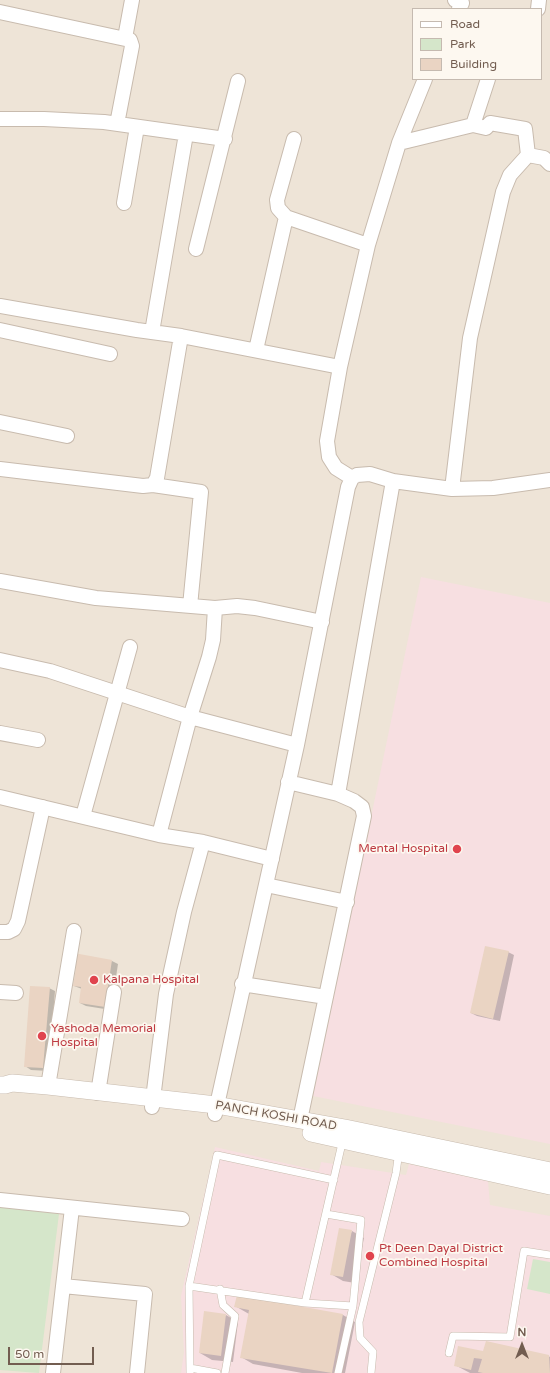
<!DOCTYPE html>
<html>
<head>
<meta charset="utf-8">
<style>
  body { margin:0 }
  #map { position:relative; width:550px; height:1373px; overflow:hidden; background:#faf4ea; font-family:"Varela Round",sans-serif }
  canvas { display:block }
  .legend { position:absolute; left:412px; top:8px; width:130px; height:72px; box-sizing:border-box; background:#fdf8f0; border:1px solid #c5bab0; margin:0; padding:5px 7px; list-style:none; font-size:12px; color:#725d50 }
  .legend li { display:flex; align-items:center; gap:8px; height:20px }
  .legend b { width:20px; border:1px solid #c5bab0 }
  .north { position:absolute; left:502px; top:1325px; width:40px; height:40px; -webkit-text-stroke:3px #fdf8f0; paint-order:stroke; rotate:0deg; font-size:11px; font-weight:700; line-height:16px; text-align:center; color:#725d50 }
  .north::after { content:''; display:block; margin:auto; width:14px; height:18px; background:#725d50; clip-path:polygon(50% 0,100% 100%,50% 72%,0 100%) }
  .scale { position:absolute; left:8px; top:1347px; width:86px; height:18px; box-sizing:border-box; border:2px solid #725d50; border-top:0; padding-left:5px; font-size:12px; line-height:14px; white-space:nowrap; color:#725d50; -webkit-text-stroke:3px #fdf8f0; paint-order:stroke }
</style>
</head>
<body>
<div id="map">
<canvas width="550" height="1373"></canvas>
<ul class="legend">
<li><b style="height:5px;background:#fff"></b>Road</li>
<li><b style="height:11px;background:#d5e6ca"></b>Park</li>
<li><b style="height:11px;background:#ead4c3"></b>Building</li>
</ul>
<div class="north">N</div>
<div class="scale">50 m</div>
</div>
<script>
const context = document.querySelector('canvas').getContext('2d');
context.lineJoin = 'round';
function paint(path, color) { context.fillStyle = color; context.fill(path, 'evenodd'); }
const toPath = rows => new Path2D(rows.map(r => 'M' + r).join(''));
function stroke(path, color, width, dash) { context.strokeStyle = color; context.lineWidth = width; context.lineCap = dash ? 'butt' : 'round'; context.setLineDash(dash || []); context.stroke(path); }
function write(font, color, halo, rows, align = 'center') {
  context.font = font + ' "Varela Round",sans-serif'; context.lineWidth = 3.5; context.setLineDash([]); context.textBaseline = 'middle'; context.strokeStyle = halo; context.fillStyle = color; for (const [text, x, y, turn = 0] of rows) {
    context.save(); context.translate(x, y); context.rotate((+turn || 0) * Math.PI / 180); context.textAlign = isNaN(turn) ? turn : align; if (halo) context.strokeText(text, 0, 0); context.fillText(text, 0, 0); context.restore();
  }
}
paint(toPath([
  [0,0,550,0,550,1373,0,1373],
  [413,9,541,9,541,79,413,79]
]), '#eee4d7');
paint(toPath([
  [421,577,550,603,550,1144,313,1096],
  [215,1147,319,1171,321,1162,406,1175,409,1164,488,1181,490,1205,550,1216,550,1373,181,1373,184,1352,181,1296]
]), '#f7dfe1');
paint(toPath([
  [0,1207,59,1214,39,1373,0,1370],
  [533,1259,550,1262,550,1294,527,1289]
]), '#d5e6ca');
paint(toPath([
  [508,952,514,955,500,1021,477,1016,471,1013],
  [112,961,118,964,111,1010,86,1006,80,1003,82,989,74,986],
  [49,988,55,991,49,1071,31,1070,25,1066],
  [352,1231,364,1238,355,1283,343,1281,331,1274],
  [235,1306,343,1315,355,1322,345,1373,302,1373,253,1364,241,1357,249,1314],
  [226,1315,238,1322,233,1362,212,1360,200,1353],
  [484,1352,548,1356,550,1357,550,1373,470,1373,455,1365]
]), '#0003');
paint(toPath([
  [485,946,509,951,493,1019,470,1013],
  [74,953,112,960,105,1007,79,1003,81,987,73,986,76,968],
  [30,986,50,987,43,1068,24,1067],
  [339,1228,352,1230,343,1277,330,1275],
  [237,1295,343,1314,332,1373,240,1358,249,1310,234,1307],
  [204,1311,226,1314,221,1356,199,1353],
  [486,1341,549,1355,550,1373,483,1373,478,1372,482,1359,474,1358,471,1370,454,1366,458,1346,483,1351]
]), '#ead4c3');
const service = toPath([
  [326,1214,361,1220,353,1306,338,1373],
  [189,1286,305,1303,343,1139],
  [220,1289,223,1305,235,1316,225,1373],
  [305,1303,353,1306],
  [449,1353,453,1336,510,1337,524,1251,550,1255],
  [190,1368,217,1373],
  [190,1373,189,1286,217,1155,334,1180],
  [371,1373,373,1352,360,1338,359,1322,396,1173,399,1151]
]);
const minor = toPath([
  [455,0,462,3,459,9],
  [538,9,539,0],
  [0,12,130,40,132,46,117,124],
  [125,38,132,0],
  [0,119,44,119,104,122,225,139],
  [473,125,488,79],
  [294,139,277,200,278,208,286,217,368,245],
  [399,143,473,125,486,128,490,123,525,129,528,155],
  [124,203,137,127],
  [196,249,238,81],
  [0,306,137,330,181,336,340,367],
  [0,330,110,354],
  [152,332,186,134],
  [256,350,286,217],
  [0,422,67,436],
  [0,469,143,486,153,485,157,478,181,336],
  [352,478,336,468,329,457,327,441,340,367,368,245,399,143,425,79],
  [153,485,201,492,190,606],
  [452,489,470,338,503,192,510,175,528,155,544,158,550,164],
  [0,581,96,598,215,608,237,606,255,608,322,622],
  [0,660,50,671,190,717,297,745],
  [0,733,38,740],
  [288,782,338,794,354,801,362,807,364,816,300,1120],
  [338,794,393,481],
  [0,797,159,835,203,842,272,859],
  [83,816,130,647],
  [159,835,190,717,209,657,213,640,215,608],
  [266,885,347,902],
  [0,932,8,932,14,929,18,921,43,807],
  [242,984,326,997],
  [0,992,16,993],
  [48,1086,74,931],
  [98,1093,114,992],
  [152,1107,166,994,184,912,203,842],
  [215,1114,297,745,348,487,352,478,357,475,370,474,393,481,452,489,493,488,550,480],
  [0,1200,182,1219],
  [63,1286,145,1294,137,1373],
  [53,1373,72,1208]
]);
const tertiary = toPath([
  [0,1085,5,1085,12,1083,48,1086,216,1105,345,1128,550,1171],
  [311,1133,550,1186]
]);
stroke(service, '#c8bbae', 8);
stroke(minor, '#c8bbae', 16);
stroke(tertiary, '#c8bbae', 18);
stroke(service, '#fff', 7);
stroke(minor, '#fff', 14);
stroke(tertiary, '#fff', 17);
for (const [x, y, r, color] of [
  [457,849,5,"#e0444e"],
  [94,980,5,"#e0444e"],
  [42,1036,5,"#e0444e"],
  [370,1256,5,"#e0444e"]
]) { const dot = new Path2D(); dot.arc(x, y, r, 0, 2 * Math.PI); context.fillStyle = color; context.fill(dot); stroke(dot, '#fdf8f0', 1.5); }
write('12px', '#be3a42', '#fdf8f0', [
  ["Mental Hospital",448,849,"right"],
  ["Kalpana Hospital",103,980],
  ["Yashoda Memorial",51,1029],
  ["Hospital",51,1043],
  ["Pt Deen Dayal District",379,1249],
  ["Combined Hospital",379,1263]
], 'left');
write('12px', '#725d50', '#fdf8f0', [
  ["PANCH KOSHI ROAD",276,1116,10]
]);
</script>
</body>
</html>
